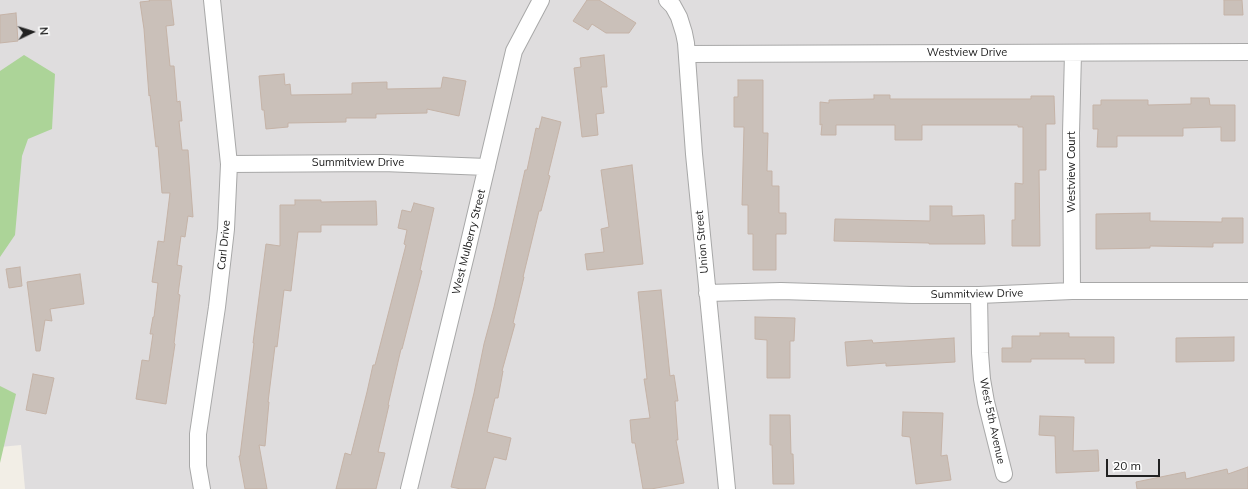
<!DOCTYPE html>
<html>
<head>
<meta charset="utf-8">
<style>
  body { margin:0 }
  #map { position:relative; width:1248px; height:489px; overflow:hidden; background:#f2eee6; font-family:Mulish,sans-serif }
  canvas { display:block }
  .north { position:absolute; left:12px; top:12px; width:40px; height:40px; -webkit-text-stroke:3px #fff; paint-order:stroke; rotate:86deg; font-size:11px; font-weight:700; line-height:16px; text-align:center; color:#212121 }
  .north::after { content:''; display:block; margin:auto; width:14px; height:18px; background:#212121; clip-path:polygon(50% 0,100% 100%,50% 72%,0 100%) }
  .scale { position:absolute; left:1106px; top:459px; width:54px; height:18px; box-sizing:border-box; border:2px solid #212121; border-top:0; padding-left:5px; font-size:12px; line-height:14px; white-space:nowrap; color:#212121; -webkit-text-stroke:3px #fff; paint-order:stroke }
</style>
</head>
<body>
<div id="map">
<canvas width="1248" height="489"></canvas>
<div class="north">N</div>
<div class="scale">20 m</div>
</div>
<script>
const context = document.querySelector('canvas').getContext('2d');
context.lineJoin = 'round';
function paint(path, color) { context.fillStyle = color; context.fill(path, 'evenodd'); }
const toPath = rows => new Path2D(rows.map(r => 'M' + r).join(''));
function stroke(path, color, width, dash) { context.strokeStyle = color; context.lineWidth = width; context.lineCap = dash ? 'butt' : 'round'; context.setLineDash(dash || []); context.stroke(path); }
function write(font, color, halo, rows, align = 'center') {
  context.font = font + ' Mulish,sans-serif'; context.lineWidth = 3; context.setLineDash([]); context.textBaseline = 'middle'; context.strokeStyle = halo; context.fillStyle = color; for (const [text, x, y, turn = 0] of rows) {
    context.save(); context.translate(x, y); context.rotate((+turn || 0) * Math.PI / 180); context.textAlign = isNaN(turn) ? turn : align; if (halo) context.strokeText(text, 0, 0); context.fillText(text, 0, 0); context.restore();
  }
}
paint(toPath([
  [0,0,1248,0,1248,489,25,489,21,445,0,447]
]), '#dfddde');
paint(toPath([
  [24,55,55,74,52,129,28,139,22,156,15,235,0,257,0,71],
  [0,386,16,394,0,463]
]), '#acd498');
const building = toPath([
  [149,0,171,0,174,25,166,26,170,66,174,66,177,102,180,101,182,121,179,121,182,150,188,150,193,217,188,216,185,237,181,236,177,265,182,266,178,294,180,295,174,343,175,344,166,404,136,399,142,360,149,361,153,334,150,334,153,317,154,317,158,283,152,282,158,241,164,242,170,193,162,193,158,146,156,147,150,95,149,96,144,29,140,2,150,1,149,0],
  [587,0,599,0,636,23,629,33,606,33,592,24,588,30,573,21,587,0],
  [1224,0,1242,0,1243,15,1224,15,1224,0],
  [16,13,18,41,0,43,0,15,16,13],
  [604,55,607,87,601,87,604,113,596,114,598,135,582,137,574,68,581,67,580,58,604,55],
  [284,74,285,85,290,84,291,95,352,94,352,83,387,82,387,89,441,88,443,77,466,81,459,116,427,109,427,113,376,114,376,118,346,118,346,122,288,123,288,127,266,129,264,110,262,110,259,76,284,74],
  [738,80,763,80,763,133,768,133,767,171,772,171,772,186,779,186,779,213,786,213,786,234,776,234,776,270,753,270,753,234,748,234,748,205,742,205,744,127,734,127,734,97,738,97,738,80],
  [874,95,890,95,890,99,1031,99,1031,96,1054,96,1055,124,1046,124,1046,170,1039,170,1040,246,1012,246,1012,220,1015,220,1015,183,1023,184,1023,127,1018,127,1018,125,922,125,922,140,895,140,895,125,836,125,836,135,821,135,822,124,820,125,820,102,829,103,829,100,874,99,874,95],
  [1191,98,1209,98,1210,105,1235,105,1235,141,1221,141,1221,127,1183,128,1183,136,1117,136,1117,147,1097,147,1098,129,1093,129,1093,105,1101,105,1101,100,1148,100,1148,105,1191,104,1191,98],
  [542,117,561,122,548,175,550,176,541,211,539,211,523,277,524,277,513,323,515,324,502,371,503,371,498,398,495,398,487,432,511,438,506,460,494,457,485,489,461,489,451,487,474,393,484,344,494,307,525,170,527,170,536,128,539,129,542,117],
  [632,165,643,264,587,270,585,254,604,252,601,229,609,227,601,170,632,165],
  [295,200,321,200,321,202,376,201,377,225,321,225,321,232,298,232,291,291,284,290,277,347,275,346,268,402,269,402,265,446,259,445,267,489,245,489,239,456,240,456,254,343,253,343,266,244,280,246,280,205,295,205,295,200],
  [414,203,434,208,420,270,422,271,402,349,401,349,388,405,389,405,378,452,385,453,376,489,336,489,345,453,351,455,367,392,373,365,375,365,406,245,404,244,407,230,398,228,402,210,411,212,414,203],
  [930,206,952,206,952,216,984,215,985,244,929,244,929,243,834,241,835,219,930,221,930,206],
  [1150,213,1150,221,1222,222,1222,218,1243,218,1243,243,1213,243,1213,247,1150,246,1150,248,1096,249,1096,214,1150,213],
  [20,267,22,286,9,288,6,269,20,267],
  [80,274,84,304,50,309,52,321,45,320,40,351,36,351,27,282,80,274],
  [661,290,670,376,674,375,678,401,675,401,678,440,676,440,684,483,651,489,643,489,635,443,632,443,630,420,650,418,644,379,647,379,638,292,661,290],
  [755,317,795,318,794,341,790,341,790,378,767,378,767,340,755,339,755,317],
  [1040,333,1069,333,1069,337,1114,337,1114,363,1085,363,1085,359,1031,359,1031,362,1002,362,1002,348,1012,348,1012,336,1040,336,1040,333],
  [1234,337,1234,361,1176,362,1176,338,1234,337],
  [954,338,955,362,886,366,886,363,847,366,845,342,872,340,873,343,954,338],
  [33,374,54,378,46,414,26,410,33,374],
  [903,412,943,413,941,456,947,455,951,480,916,484,910,437,902,436,903,412],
  [770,415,790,415,791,454,793,454,794,484,773,484,772,445,770,445,770,415],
  [1040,416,1074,417,1073,451,1098,450,1099,471,1056,473,1055,436,1039,435,1040,416],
  [1248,467,1248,489,1137,489,1136,482,1185,472,1186,479,1227,469,1228,474,1248,467]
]);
paint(building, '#cac0b9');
stroke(building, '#c5b3a7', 1);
const minor = toPath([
  [667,0,673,6,679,17,684,33,686,43,694,154,727,489],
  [687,54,1248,52],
  [229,164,383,163,487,167],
  [1072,291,1071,133,1073,53],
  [707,293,781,291,912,295,979,295,1072,291,1248,291],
  [979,295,980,353,982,379,986,402,1004,474],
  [202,489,198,466,198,434,217,307,226,229,229,164,212,0],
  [409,489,466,255,514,51,541,0]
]);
stroke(minor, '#a8a8a8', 18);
stroke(minor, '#fff', 16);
write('11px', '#212121', '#fff', [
  ["Westview Drive",967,53],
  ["Summitview Drive",358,163],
  ["Westview Court",1072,172,-90],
  ["West Mulberry Street",469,242,-76],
  ["Union Street",702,242,-95],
  ["Carl Drive",224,245,-84],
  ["Summitview Drive",977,294,-1],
  ["West 5th Avenue",992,421,78]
]);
</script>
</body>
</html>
